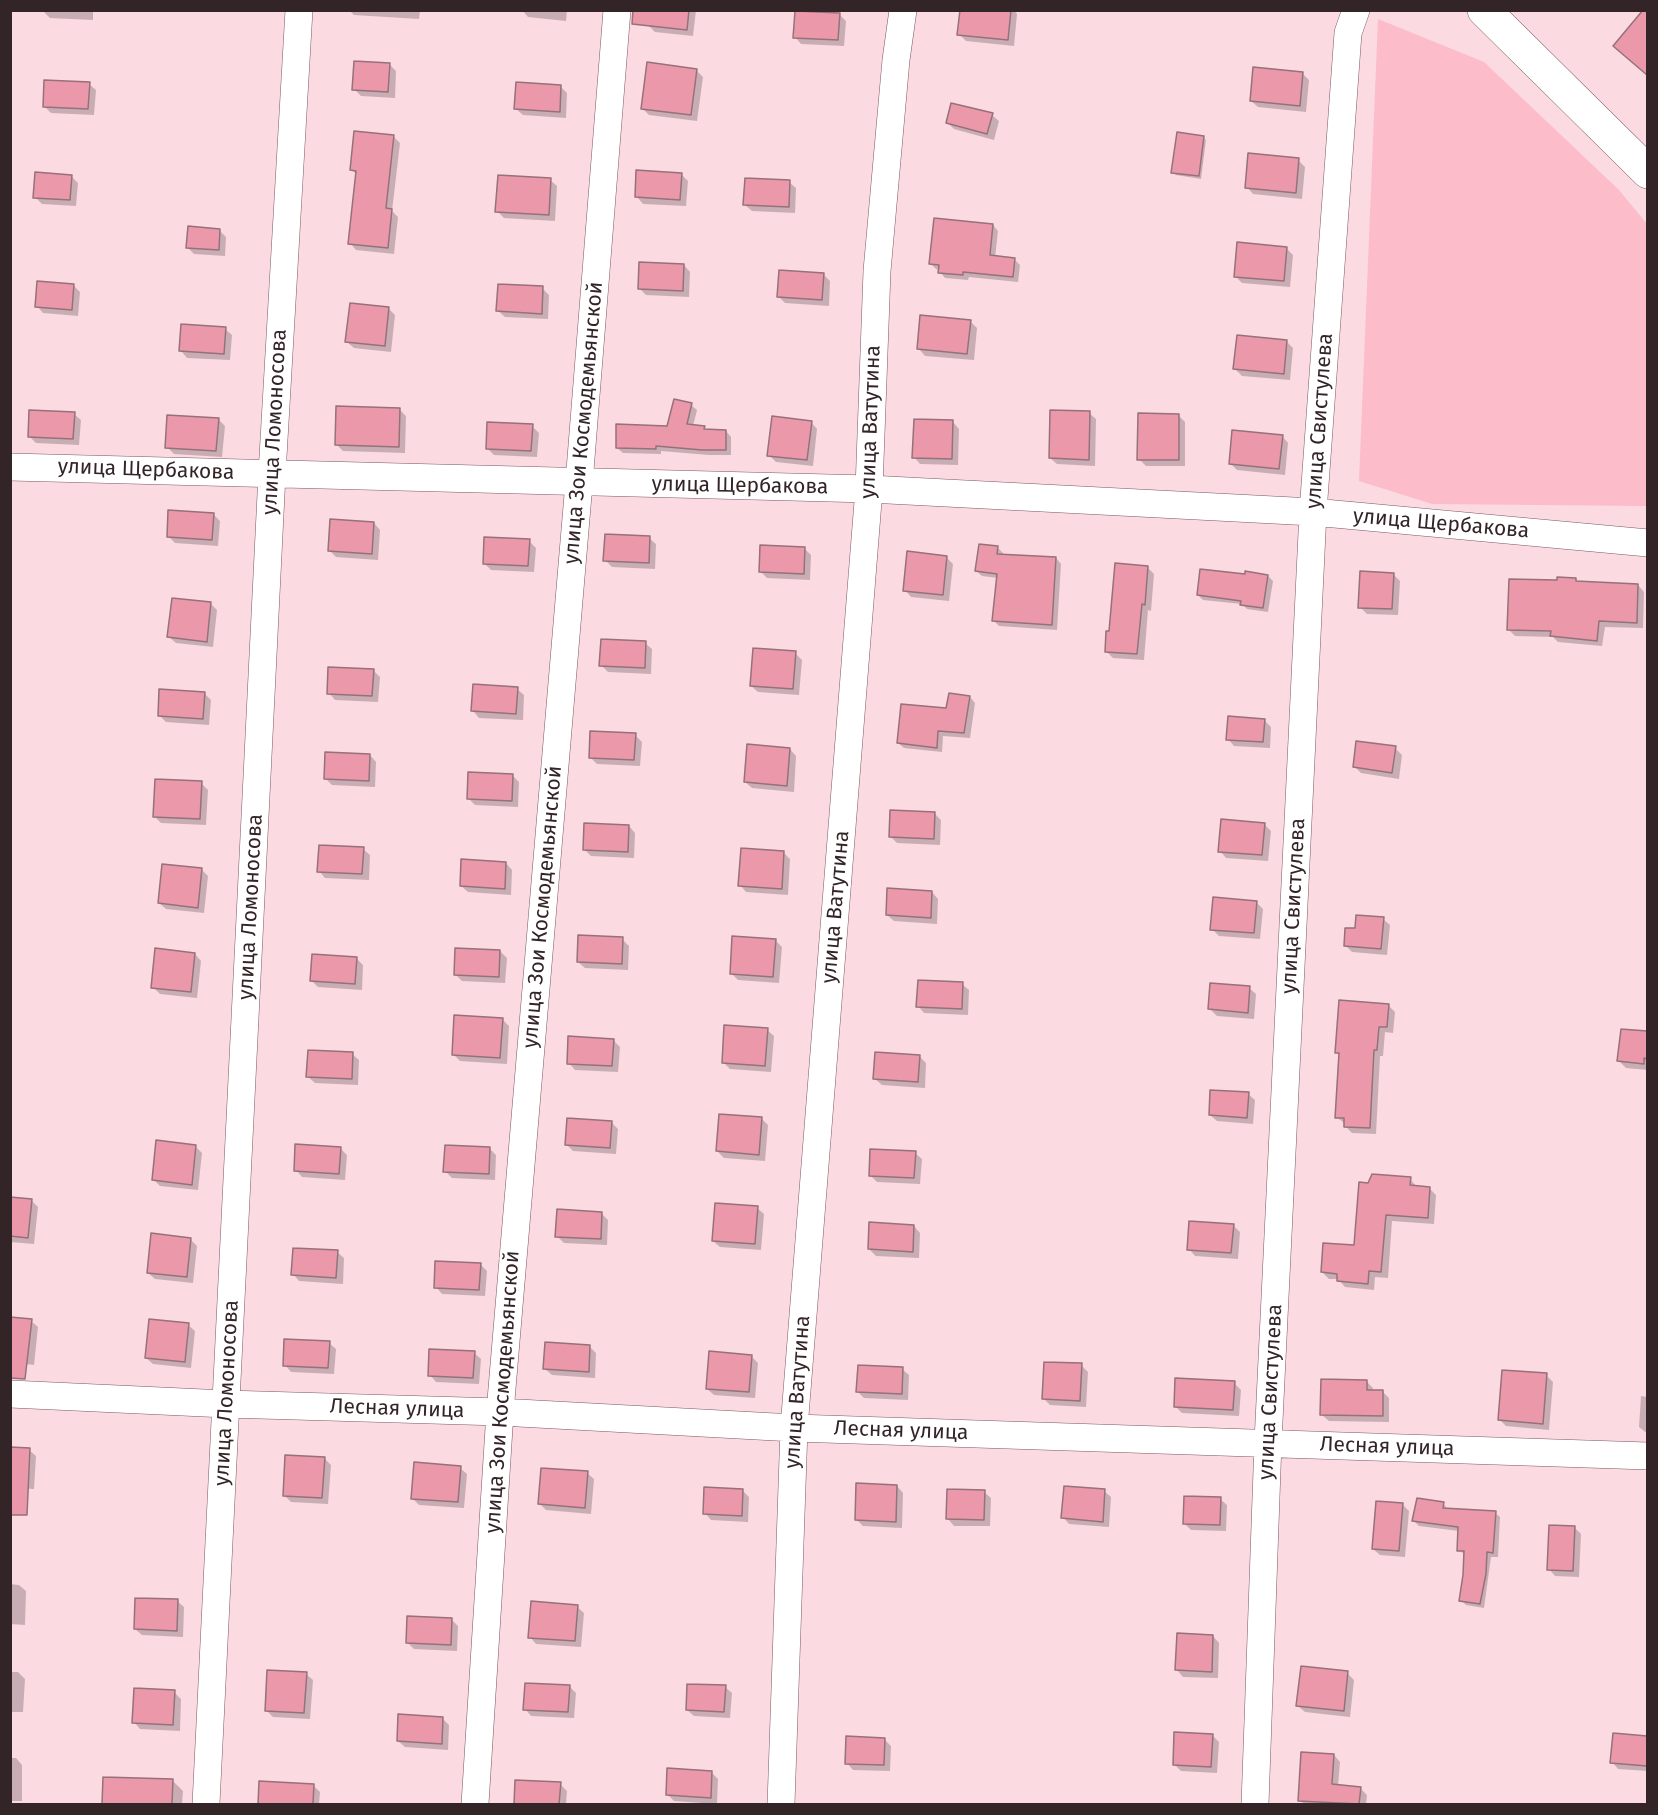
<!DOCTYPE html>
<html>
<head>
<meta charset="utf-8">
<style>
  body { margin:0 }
  #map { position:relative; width:1658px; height:1815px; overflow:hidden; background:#fbdae1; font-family:"Fira Sans",sans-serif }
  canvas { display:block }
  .frame { position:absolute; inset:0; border:12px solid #332427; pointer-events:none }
</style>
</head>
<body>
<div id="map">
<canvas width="1658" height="1815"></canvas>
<div class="frame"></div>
</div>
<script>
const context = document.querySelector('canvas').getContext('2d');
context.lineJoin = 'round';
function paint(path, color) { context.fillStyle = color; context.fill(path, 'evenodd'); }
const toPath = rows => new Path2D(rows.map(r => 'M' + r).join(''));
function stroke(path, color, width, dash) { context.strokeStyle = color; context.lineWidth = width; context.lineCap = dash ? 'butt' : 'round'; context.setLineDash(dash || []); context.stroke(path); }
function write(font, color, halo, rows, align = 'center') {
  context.font = font + ' "Fira Sans",sans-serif'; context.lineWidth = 4.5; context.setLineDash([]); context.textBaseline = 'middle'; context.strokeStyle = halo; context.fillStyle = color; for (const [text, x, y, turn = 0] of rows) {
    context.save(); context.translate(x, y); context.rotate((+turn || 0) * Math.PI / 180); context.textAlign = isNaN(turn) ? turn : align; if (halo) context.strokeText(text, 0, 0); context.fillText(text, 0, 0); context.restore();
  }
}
paint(toPath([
  [1378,19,1484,62,1619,190,1647,224,1647,506,1432,504,1359,481]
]), '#fcbcca');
paint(toPath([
  [93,10,93,20,50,18,43,11],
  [349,10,420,10,419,19,354,15],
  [522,10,567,10,566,21,528,17],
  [650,10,696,10,693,36,655,32,648,25],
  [961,10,1014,10,1017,14,1014,46,966,41,959,34],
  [1645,11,1648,13,1648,74,1622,53],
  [839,14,846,21,844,46,801,44,795,37],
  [390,65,396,71,395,98,361,96,354,89],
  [696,70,703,77,697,121,649,115,642,108],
  [1303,74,1309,80,1306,112,1258,107,1251,101],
  [89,84,96,90,94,115,51,113,44,106],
  [560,86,567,93,566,118,523,115,516,109],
  [992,115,999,121,994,140,954,129,947,122],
  [393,136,400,143,392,211,398,217,394,254,356,250,350,243,357,175,351,169],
  [1203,137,1206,140,1201,179,1176,175,1173,172],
  [1298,160,1305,167,1302,199,1253,194,1247,187],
  [681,174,688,181,686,206,643,204,637,197],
  [71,176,78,183,76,206,42,204,35,197],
  [550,180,557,186,555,221,504,218,497,211],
  [789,182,796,188,795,213,752,211,745,205],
  [993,225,998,231,995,258,1014,259,1020,265,1018,282,969,277,968,280,945,278,940,272,940,270,936,269,931,264],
  [220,231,226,237,225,256,194,254,187,247],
  [1287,249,1293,255,1290,287,1242,283,1235,276],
  [684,265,690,272,689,297,646,295,639,288],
  [823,274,830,281,829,306,785,303,779,297],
  [73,285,80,292,78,316,43,313,37,306],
  [542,288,549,295,548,319,505,317,498,311],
  [389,309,395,315,391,352,354,348,347,342],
  [970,321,977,328,974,360,925,356,919,349],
  [225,329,232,335,230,360,187,358,181,351],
  [1286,341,1293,348,1290,380,1242,376,1235,369],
  [691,405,697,410,693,426,704,427,707,431,726,431,731,437,731,455,709,455,661,451,661,454,623,453,617,448,669,427],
  [399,409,406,416,405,453,343,451,336,444],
  [1089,413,1096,419,1095,466,1057,464,1050,458],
  [74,414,81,420,79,445,36,443,29,436],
  [1178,415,1185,422,1185,466,1146,466,1139,459],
  [218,419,225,426,222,457,174,454,167,447],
  [811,422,817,429,813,466,776,462,769,455],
  [953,422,959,429,958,465,920,464,914,457],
  [532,426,539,433,537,457,494,455,488,449],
  [1282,436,1288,443,1285,475,1237,470,1230,463],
  [213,514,220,521,218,546,175,543,169,537],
  [374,523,380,530,378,560,336,557,330,551],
  [649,538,656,544,655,569,612,567,605,560],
  [529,541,536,548,534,572,491,570,485,564],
  [804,548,811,555,810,580,767,578,760,571],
  [998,548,1003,553,1003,556,1056,558,1061,564,1057,630,999,626,994,621,998,578,982,576,976,571],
  [946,557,953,564,949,601,911,597,905,590],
  [1147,567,1154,574,1151,611,1148,610,1144,660,1113,658,1106,651,1110,633],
  [1393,574,1400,581,1398,615,1367,614,1360,607],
  [1246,576,1268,576,1273,581,1268,612,1247,609,1242,604,1203,600,1198,595],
  [1575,579,1579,583,1638,585,1644,592,1643,628,1605,627,1602,646,1558,642,1553,637,1515,636,1509,630,1559,582],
  [211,604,217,610,213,647,176,643,169,637],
  [645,643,652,649,651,674,608,672,601,665],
  [795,653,802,660,799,695,758,692,751,686],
  [373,670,380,677,378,702,335,700,329,693],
  [517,689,524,695,523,720,479,718,473,711],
  [204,693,211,700,209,725,166,722,160,716],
  [970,697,975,703,970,738,943,736,942,752,904,748,898,743],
  [1264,720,1271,727,1270,748,1234,746,1228,739],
  [635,735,642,742,640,766,597,764,591,758],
  [1395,748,1402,755,1399,779,1361,773,1355,767],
  [790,749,796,756,794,792,752,788,745,782],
  [370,755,376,762,375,787,332,785,325,778],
  [513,776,519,782,518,807,475,805,468,798],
  [201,783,208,790,206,825,161,823,154,816],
  [935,814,941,820,940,845,897,843,890,836],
  [1264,824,1271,831,1268,861,1226,858,1220,851],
  [629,826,635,833,634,858,591,856,584,849],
  [363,849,370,855,369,880,325,878,319,871],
  [784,853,790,859,788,895,746,892,740,885],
  [506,863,512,870,511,895,468,892,461,886],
  [201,869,208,876,204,913,166,909,159,903],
  [932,892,938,899,937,924,894,921,887,915],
  [1256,902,1263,909,1260,939,1219,936,1212,929],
  [1383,919,1390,925,1387,955,1352,952,1345,945,1357,930],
  [622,939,629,946,628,970,585,968,578,962],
  [775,940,782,947,779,983,738,980,731,973],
  [500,951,507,958,505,983,462,981,455,974],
  [195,954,201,961,197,998,160,994,153,987],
  [356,958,363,965,362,990,318,987,312,981],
  [962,984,969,990,968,1015,924,1013,918,1006],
  [1249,988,1256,994,1254,1019,1217,1016,1210,1009],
  [1389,1006,1395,1012,1393,1033,1385,1032,1383,1056,1380,1056,1376,1134,1352,1133,1345,1126,1346,1124,1336,1117,1340,1056,1336,1052],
  [502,1019,509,1026,507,1064,460,1061,454,1055],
  [767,1030,774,1036,771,1072,730,1069,723,1062],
  [1622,1030,1648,1033,1648,1070,1626,1068,1619,1061],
  [613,1040,620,1047,618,1072,575,1070,569,1063],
  [352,1054,359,1060,358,1085,315,1083,308,1077],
  [919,1056,926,1063,925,1088,882,1085,875,1079],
  [1248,1094,1255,1100,1253,1124,1217,1121,1210,1115],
  [761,1118,768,1125,765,1161,724,1158,717,1151],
  [611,1122,618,1129,616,1154,573,1151,567,1145],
  [195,1146,202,1153,198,1190,160,1186,154,1180],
  [340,1148,347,1155,345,1180,302,1177,296,1170],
  [490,1149,496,1155,495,1180,452,1178,445,1171],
  [915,1153,922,1159,920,1184,877,1182,870,1175],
  [1410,1179,1417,1187,1429,1188,1436,1195,1434,1224,1392,1221,1388,1278,1375,1277,1374,1290,1345,1287,1338,1279,1329,1279,1322,1272,1355,1247],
  [10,1198,31,1200,38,1207,34,1244,10,1242],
  [757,1208,764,1214,761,1250,720,1247,713,1241],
  [601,1213,608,1220,607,1245,564,1243,557,1236],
  [1233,1225,1240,1232,1238,1259,1195,1256,1189,1249],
  [914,1226,920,1233,919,1258,876,1256,869,1249],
  [190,1239,197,1246,193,1283,155,1279,148,1273],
  [337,1252,344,1258,343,1284,299,1281,293,1274],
  [480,1264,487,1271,485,1296,442,1294,436,1287],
  [31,1321,38,1327,34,1365,10,1362],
  [188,1325,195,1331,191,1368,153,1364,146,1358],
  [329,1343,336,1349,334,1374,291,1372,285,1365],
  [589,1346,596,1353,595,1378,552,1375,545,1369],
  [474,1353,481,1359,479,1384,436,1382,430,1375],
  [751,1356,758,1363,755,1398,714,1395,707,1389],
  [1081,1365,1088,1372,1086,1407,1050,1405,1044,1399],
  [902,1369,909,1375,908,1400,864,1398,858,1392],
  [1546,1375,1553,1382,1549,1430,1506,1426,1500,1420],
  [1366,1381,1373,1388,1373,1392,1383,1392,1389,1398,1389,1422,1329,1421,1322,1415],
  [1234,1383,1241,1390,1239,1416,1182,1413,1175,1406],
  [1641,1396,1648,1397,1648,1434,1639,1427],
  [29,1450,36,1456,34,1489,10,1488],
  [324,1458,331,1465,328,1504,291,1502,284,1495],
  [460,1468,467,1474,464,1508,419,1505,412,1498],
  [587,1473,594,1479,591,1514,546,1510,539,1503],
  [897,1486,903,1493,902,1528,863,1526,856,1519],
  [742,1490,749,1497,748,1522,711,1520,705,1513],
  [1104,1491,1111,1497,1109,1527,1069,1524,1063,1517],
  [984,1492,991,1498,990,1526,954,1526,948,1519],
  [1220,1499,1227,1505,1226,1531,1191,1530,1184,1523],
  [1443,1503,1448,1510,1495,1513,1500,1517,1498,1557,1491,1557,1484,1608,1466,1605,1461,1600,1466,1555,1458,1550,1459,1531,1419,1526,1414,1521],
  [1402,1504,1409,1511,1405,1557,1380,1555,1373,1549],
  [1574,1527,1581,1534,1579,1577,1555,1576,1549,1569],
  [10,1584,19,1585,26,1591,25,1625,10,1624],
  [177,1601,184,1607,183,1637,142,1635,135,1629],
  [577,1607,584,1613,581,1647,536,1644,530,1637],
  [452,1620,458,1626,457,1651,414,1649,407,1642],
  [1213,1636,1219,1643,1218,1678,1183,1677,1177,1670],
  [10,1672,18,1672,25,1679,23,1712,10,1712],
  [1347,1673,1354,1680,1350,1717,1305,1712,1298,1706],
  [306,1674,313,1680,310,1719,273,1717,266,1710],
  [569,1686,576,1693,574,1718,531,1716,525,1709],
  [725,1687,732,1693,730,1718,694,1716,687,1710],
  [174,1692,181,1699,180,1731,140,1729,134,1722],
  [442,1718,449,1725,448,1750,405,1747,398,1741],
  [1212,1735,1219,1742,1217,1773,1181,1771,1174,1764],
  [1614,1735,1648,1738,1648,1771,1618,1769,1612,1762],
  [884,1739,891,1746,890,1771,853,1770,847,1763],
  [1334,1755,1340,1762,1338,1786,1361,1789,1367,1795,1366,1804,1304,1804,1300,1800],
  [10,1758,16,1758,22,1765,22,1801,10,1801],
  [711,1772,718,1779,717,1804,674,1801,667,1794],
  [104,1778,173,1781,183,1791,182,1804,103,1804],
  [260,1782,313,1785,320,1792,319,1804,259,1804],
  [517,1782,560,1784,567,1791,566,1804,515,1804]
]), '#0003');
const building = toPath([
  [633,10,689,10,687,30,632,24,633,10],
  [960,10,1011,10,1008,40,957,35,960,10],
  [1643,10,1647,10,1647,75,1613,46,1643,10],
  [795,11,840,13,838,40,793,38,795,11],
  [354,61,390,63,388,92,352,90,354,61],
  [647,62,697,69,691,115,641,109,647,62],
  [1253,67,1303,72,1300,106,1250,101,1253,67],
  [44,80,90,82,88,109,43,107,44,80],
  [516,82,561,85,560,112,514,109,516,82],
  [951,103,993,113,987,134,946,123,951,103],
  [354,131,394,135,386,208,392,209,388,248,348,244,356,171,350,170,354,131],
  [1177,132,1204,136,1199,176,1171,173,1177,132],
  [1248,153,1299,158,1296,193,1245,188,1248,153],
  [636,170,682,173,680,200,635,197,636,170],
  [35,172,72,175,70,200,33,198,35,172],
  [498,175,551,178,549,215,495,212,498,175],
  [745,178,790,180,789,207,743,205,745,178],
  [934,218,993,224,990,255,1015,258,1013,277,963,272,963,275,938,273,939,265,929,264,934,218],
  [188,226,220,229,219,250,186,248,188,226],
  [1237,242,1287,247,1284,281,1234,277,1237,242],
  [639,262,684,264,683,291,638,289,639,262],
  [779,270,824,273,822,300,777,297,779,270],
  [37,281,74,284,72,310,35,307,37,281],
  [498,284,543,286,542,314,496,311,498,284],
  [350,303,389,307,385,346,345,342,350,303],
  [920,315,971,320,967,354,917,349,920,315],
  [181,324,226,327,224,354,179,351,181,324],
  [1237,335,1287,340,1284,374,1233,369,1237,335],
  [674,399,692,403,687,424,705,426,704,429,726,430,726,450,702,450,656,446,656,449,616,448,616,424,667,426,674,399],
  [336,406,400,408,399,447,335,445,336,406],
  [29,410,75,412,73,439,28,437,29,410],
  [1050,410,1090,411,1089,460,1049,458,1050,410],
  [1138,413,1179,414,1179,460,1137,460,1138,413],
  [167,415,219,418,216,451,165,448,167,415],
  [772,416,812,421,807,460,767,456,772,416],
  [914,419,953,420,952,459,912,458,914,419],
  [487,422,533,424,531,451,486,449,487,422],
  [1232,430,1283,435,1279,469,1229,464,1232,430],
  [168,510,214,513,212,540,167,537,168,510],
  [330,519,374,522,372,554,328,551,330,519],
  [605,534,650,536,649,563,603,561,605,534],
  [484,537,530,539,528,566,483,564,484,537],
  [979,544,998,546,997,554,1056,557,1052,625,992,621,997,574,975,571,979,544],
  [760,545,805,547,804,574,759,572,760,545],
  [907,551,947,556,943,595,903,591,907,551],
  [1115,563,1148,566,1145,605,1142,604,1137,654,1105,652,1106,631,1109,631,1115,563],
  [1200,569,1245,574,1245,571,1268,575,1263,608,1240,605,1241,601,1197,595,1200,569],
  [1360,571,1394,573,1392,609,1358,608,1360,571],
  [1557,577,1576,578,1576,581,1638,584,1637,623,1599,621,1597,641,1550,636,1551,631,1507,630,1509,579,1557,580,1557,577],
  [172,598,211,602,207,642,167,637,172,598],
  [601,639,646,641,645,668,599,666,601,639],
  [753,648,796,651,793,689,750,686,753,648],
  [328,667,374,669,372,696,327,694,328,667],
  [473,684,518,687,516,714,471,711,473,684],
  [159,689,205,692,203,719,158,716,159,689],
  [949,693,970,696,964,733,938,731,937,748,897,743,901,704,946,708,949,693],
  [1228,716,1265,719,1263,742,1226,740,1228,716],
  [590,731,636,733,634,760,589,758,590,731],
  [1356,741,1396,746,1392,773,1353,767,1356,741],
  [747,744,790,748,787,786,744,782,747,744],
  [325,752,370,754,369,781,324,779,325,752],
  [468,772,513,774,512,801,467,799,468,772],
  [155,779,202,781,200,819,153,817,155,779],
  [890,810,935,812,934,839,889,837,890,810],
  [1221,819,1265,823,1262,855,1218,852,1221,819],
  [584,823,629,825,628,852,583,850,584,823],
  [319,845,364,847,362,874,317,872,319,845],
  [741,848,784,851,782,889,738,886,741,848],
  [461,859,506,862,505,889,460,886,461,859],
  [162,864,202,868,198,908,158,903,162,864],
  [887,888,932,891,931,918,886,915,887,888],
  [1213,897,1257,901,1254,933,1210,930,1213,897],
  [1356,915,1384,917,1381,949,1344,946,1345,928,1355,928,1356,915],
  [578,935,623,937,622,964,577,962,578,935],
  [732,936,776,939,773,977,730,974,732,936],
  [155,948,195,953,191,992,151,988,155,948],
  [455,948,500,950,499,977,454,975,455,948],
  [312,954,357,957,355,984,310,981,312,954],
  [918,980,963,982,962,1009,916,1007,918,980],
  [1210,983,1250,986,1248,1013,1208,1009,1210,983],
  [1339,1000,1389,1004,1387,1027,1379,1027,1377,1050,1374,1050,1370,1128,1344,1127,1344,1118,1335,1118,1339,1053,1335,1053,1339,1000],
  [454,1015,503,1018,500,1058,452,1055,454,1015],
  [724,1025,768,1028,765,1066,722,1063,724,1025],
  [1621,1029,1647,1031,1647,1059,1644,1058,1644,1064,1617,1061,1621,1029],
  [568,1036,614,1039,612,1066,567,1064,568,1036],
  [308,1050,353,1052,352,1079,306,1077,308,1050],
  [875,1052,920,1055,918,1082,873,1079,875,1052],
  [1210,1090,1249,1092,1247,1118,1209,1115,1210,1090],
  [719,1114,762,1117,759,1155,716,1151,719,1114],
  [567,1118,612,1121,610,1148,565,1145,567,1118],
  [156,1140,196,1145,192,1185,152,1180,156,1140],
  [295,1144,341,1147,339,1174,294,1171,295,1144],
  [445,1145,490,1147,489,1174,443,1172,445,1145],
  [870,1149,916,1151,914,1178,869,1176,870,1149],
  [1372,1174,1411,1177,1410,1185,1430,1187,1428,1218,1386,1215,1381,1272,1369,1271,1368,1284,1337,1281,1337,1274,1321,1272,1323,1243,1354,1245,1359,1182,1368,1183,1372,1174],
  [10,1197,32,1199,28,1238,10,1236,10,1197],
  [715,1203,758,1206,755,1244,712,1241,715,1203],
  [557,1209,602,1212,601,1239,555,1237,557,1209],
  [1189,1221,1234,1224,1231,1253,1187,1250,1189,1221],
  [869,1222,914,1225,913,1252,868,1249,869,1222],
  [151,1233,191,1238,187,1277,147,1273,151,1233],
  [293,1248,338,1250,336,1278,291,1275,293,1248],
  [435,1261,481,1263,479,1290,434,1288,435,1261],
  [10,1317,32,1319,25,1379,10,1378,10,1317],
  [149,1319,189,1323,185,1362,145,1358,149,1319],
  [284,1339,330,1341,328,1368,283,1366,284,1339],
  [545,1342,590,1345,589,1372,543,1369,545,1342],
  [429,1349,475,1351,473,1378,428,1376,429,1349],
  [709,1351,752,1355,749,1392,706,1389,709,1351],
  [1044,1362,1082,1363,1080,1401,1042,1399,1044,1362],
  [858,1365,903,1367,902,1394,856,1392,858,1365],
  [1502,1370,1547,1373,1543,1424,1498,1420,1502,1370],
  [1175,1378,1235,1381,1233,1410,1174,1407,1175,1378],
  [1321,1379,1367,1380,1367,1390,1383,1390,1383,1416,1320,1415,1321,1379],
  [10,1447,30,1448,27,1515,10,1515,10,1447],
  [285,1455,325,1457,322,1498,283,1496,285,1455],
  [414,1462,461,1466,458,1502,411,1499,414,1462],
  [541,1468,588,1471,585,1508,538,1504,541,1468],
  [856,1483,897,1485,896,1522,855,1520,856,1483],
  [1064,1486,1105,1489,1103,1522,1061,1518,1064,1486],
  [704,1487,743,1489,742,1516,703,1514,704,1487],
  [947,1489,985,1490,984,1520,946,1519,947,1489],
  [1184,1496,1221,1497,1220,1525,1183,1524,1184,1496],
  [1417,1498,1444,1502,1443,1508,1496,1511,1493,1553,1487,1552,1486,1574,1480,1604,1459,1601,1463,1575,1464,1551,1457,1551,1458,1527,1412,1521,1417,1498],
  [1376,1501,1403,1503,1399,1551,1372,1549,1376,1501],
  [1549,1525,1575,1526,1573,1571,1547,1570,1549,1525],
  [135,1598,178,1599,177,1631,134,1629,135,1598],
  [531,1601,578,1605,575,1641,528,1638,531,1601],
  [407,1616,452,1618,451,1645,406,1643,407,1616],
  [1177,1633,1213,1635,1212,1672,1175,1670,1177,1633],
  [1301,1666,1348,1671,1344,1711,1296,1706,1301,1666],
  [267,1670,307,1672,304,1713,265,1711,267,1670],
  [525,1683,570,1685,568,1712,523,1710,525,1683],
  [687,1684,726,1685,724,1712,686,1710,687,1684],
  [134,1688,175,1690,173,1725,132,1723,134,1688],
  [398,1714,443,1717,442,1744,397,1741,398,1714],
  [1174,1732,1213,1734,1211,1767,1173,1765,1174,1732],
  [1613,1733,1647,1736,1647,1766,1610,1763,1613,1733],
  [846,1736,885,1738,884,1765,845,1764,846,1736],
  [1301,1752,1334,1754,1332,1784,1361,1787,1359,1804,1298,1801,1301,1752],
  [667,1768,712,1771,711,1798,666,1795,667,1768],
  [103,1777,173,1779,172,1804,102,1804,103,1777],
  [515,1780,561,1782,559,1804,514,1804,515,1780],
  [259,1781,314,1784,313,1804,258,1804,259,1781]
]);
paint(building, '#eb98ab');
stroke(building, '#957179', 1.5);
const minor = toPath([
  [10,467,869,489,1313,512,1648,543],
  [10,1394,226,1404,500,1412,794,1428,1648,1456],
  [206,1804,272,474,299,10],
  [475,1804,500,1412,579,483,617,10],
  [781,1804,794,1428,869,489,877,271,896,60,903,10],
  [1255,1804,1268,1442,1313,512,1348,33,1356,10]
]);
const secondary = toPath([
  [1484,10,1648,172]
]);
stroke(minor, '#7b5860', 28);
stroke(secondary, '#7b5860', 34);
stroke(minor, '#fff', 27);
stroke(secondary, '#fff', 33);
write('21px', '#332427', '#fff', [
  ["улица Свистулева",1320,421,-86],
  ["улица Ломоносова",275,422,-87],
  ["улица Ватутина",871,422,-88],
  ["улица Зои Космодемьянской",584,423,-85],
  ["улица Щербакова",146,470,2],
  ["улица Щербакова",740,486,1],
  ["улица Щербакова",1441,524,5],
  ["улица Свистулева",1294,906,-87],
  ["улица Ломоносова",251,907,-87],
  ["улица Зои Космодемьянской",543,907,-85],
  ["улица Ватутина",836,907,-85],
  ["улица Зои Космодемьянской",503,1392,-86],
  ["улица Ватутина",798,1392,-86],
  ["улица Свистулева",1271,1392,-87],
  ["улица Ломоносова",227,1393,-87],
  ["Лесная улица",397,1409,2],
  ["Лесная улица",901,1431,2],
  ["Лесная улица",1387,1447,2]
]);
</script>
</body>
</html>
